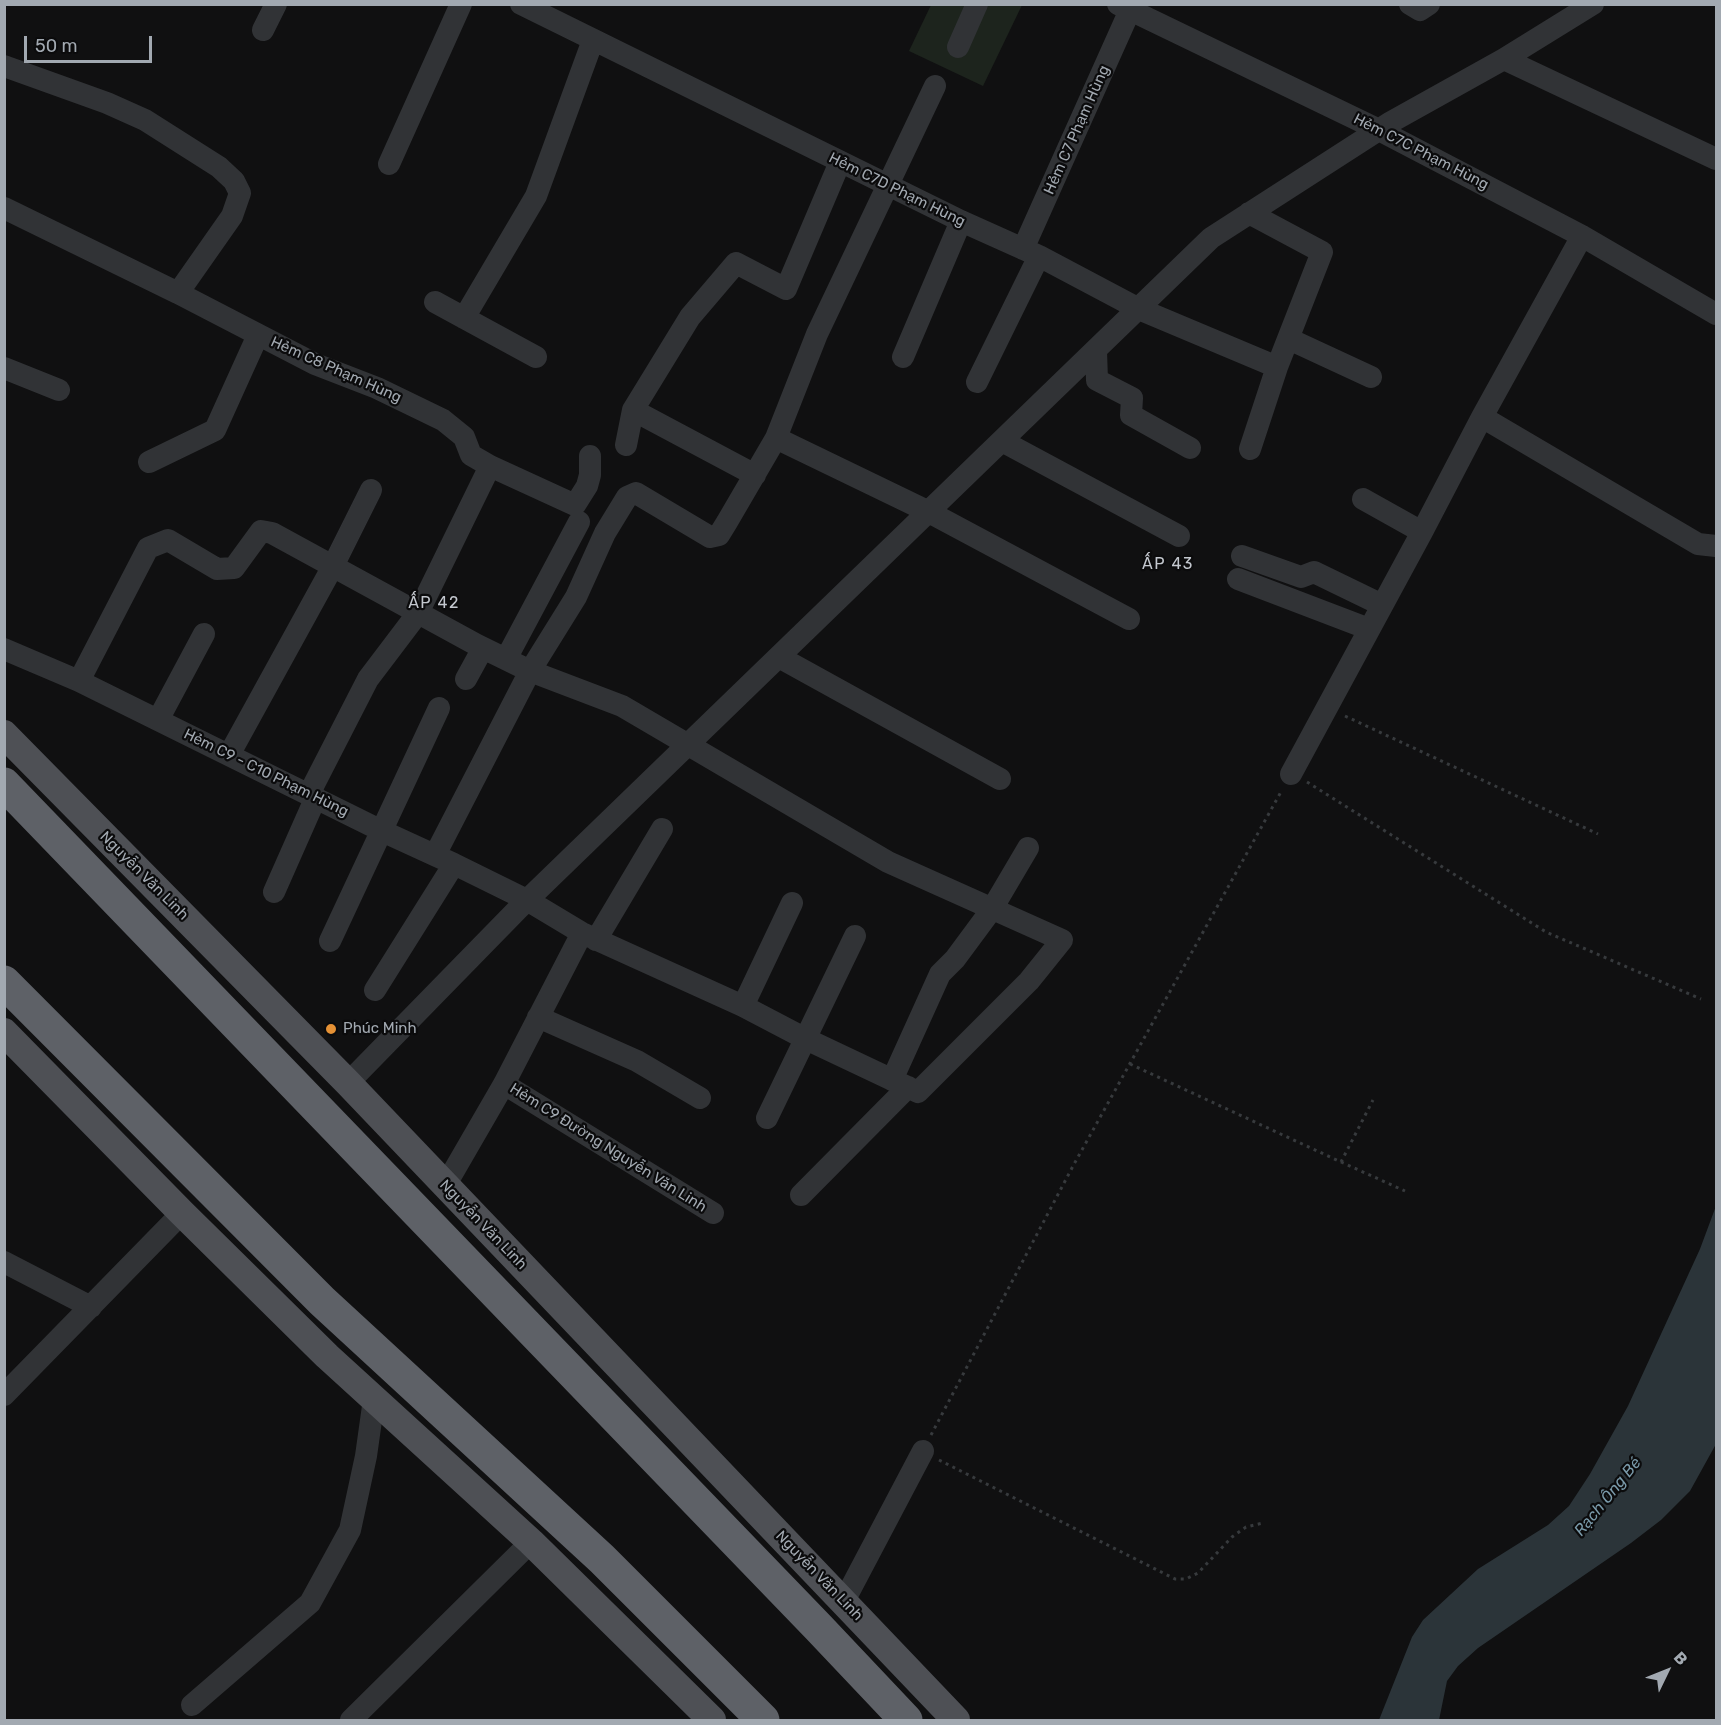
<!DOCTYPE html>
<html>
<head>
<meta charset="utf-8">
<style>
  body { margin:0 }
  #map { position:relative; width:1721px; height:1725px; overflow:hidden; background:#101011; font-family:Rubik,sans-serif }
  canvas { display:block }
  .frame { position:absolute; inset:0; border:6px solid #a2a9b1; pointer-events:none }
  .north { position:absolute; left:1637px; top:1641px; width:60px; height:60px; -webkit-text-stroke:4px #0b0b0c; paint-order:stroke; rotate:47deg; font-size:16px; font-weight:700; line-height:24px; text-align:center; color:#a2a9b1 }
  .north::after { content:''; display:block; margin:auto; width:21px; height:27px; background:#a2a9b1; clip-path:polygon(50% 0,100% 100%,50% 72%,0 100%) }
  .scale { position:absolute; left:24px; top:36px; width:128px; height:27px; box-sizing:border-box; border:3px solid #a2a9b1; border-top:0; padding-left:8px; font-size:18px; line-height:21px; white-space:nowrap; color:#a2a9b1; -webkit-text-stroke:4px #0b0b0c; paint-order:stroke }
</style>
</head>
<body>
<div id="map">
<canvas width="1721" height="1725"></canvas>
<div class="frame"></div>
<div class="north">B</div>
<div class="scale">50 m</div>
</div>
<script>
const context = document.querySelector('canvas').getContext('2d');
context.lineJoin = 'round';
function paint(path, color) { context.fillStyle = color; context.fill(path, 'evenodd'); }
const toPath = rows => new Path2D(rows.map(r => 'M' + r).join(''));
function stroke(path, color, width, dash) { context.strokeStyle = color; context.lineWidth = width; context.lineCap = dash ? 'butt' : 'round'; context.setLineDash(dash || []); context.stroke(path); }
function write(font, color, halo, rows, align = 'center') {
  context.font = font + ' Rubik,sans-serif'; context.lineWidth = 4.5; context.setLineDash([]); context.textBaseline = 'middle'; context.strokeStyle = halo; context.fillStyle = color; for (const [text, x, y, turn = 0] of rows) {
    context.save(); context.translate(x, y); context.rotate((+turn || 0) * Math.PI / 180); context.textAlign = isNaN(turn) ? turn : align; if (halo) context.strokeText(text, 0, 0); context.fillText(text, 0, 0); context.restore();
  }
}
paint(toPath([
  [931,5,1022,5,983,86,909,51]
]), '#1d241d');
paint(toPath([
  [1716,1206,1716,1444,1690,1491,1661,1520,1631,1543,1478,1648,1458,1666,1447,1681,1439,1720,1379,1720,1412,1637,1423,1620,1478,1569,1548,1525,1569,1506,1590,1474,1628,1406,1700,1249]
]), '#2b3439');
stroke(toPath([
  [1345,716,1598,834],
  [1307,782,1546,932,1701,999],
  [1130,1064,1341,1162,1373,1100],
  [1341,1162,1405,1191],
  [931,1435,1073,1166,1282,790],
  [939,1460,1175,1579,1186,1579,1198,1573,1232,1537,1246,1527,1263,1523]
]), '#373a3d', 3, [3, 4.5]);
stroke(toPath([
  [521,4,961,221,1039,256,1139,309,1277,367],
  [1118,4,1379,130,1582,236,1716,314],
  [1410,4,1420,10,1429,4],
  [263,30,276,4],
  [958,47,977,4],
  [1504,59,1716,159],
  [4,66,107,103,145,120,219,167,234,181,240,193,232,216,178,293],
  [389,164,461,4],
  [4,208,178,293,315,364,377,388,443,420,464,437,471,455,490,466,575,505,587,486,590,475,590,456],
  [1249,213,1322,252,1277,367,1250,449],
  [1023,249,1130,10],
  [435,302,536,357],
  [464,318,536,196,593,40],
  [1289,339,1371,377],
  [1096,351,1097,380,1132,398,1131,415,1190,448],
  [903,357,961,221],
  [4,368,59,390],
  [977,382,1039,256],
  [633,410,690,317,736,263,786,289,840,162],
  [1482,417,1698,544,1716,546],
  [776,438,927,511,1129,619],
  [1002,441,1179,536],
  [626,445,633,410,755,475],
  [149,462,215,430,258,335],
  [1363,499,1422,532],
  [1242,556,1301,577,1314,572,1382,605],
  [1238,579,1369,629],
  [4,649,79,681,382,831,454,864,527,900,582,933,743,1006,806,1039,918,1092,1029,981,1062,940,888,862,622,706,530,671,477,645,272,533,261,531,234,568,217,569,168,540,148,548,79,681],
  [779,657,1000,779],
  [506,659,579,522],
  [466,679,483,648],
  [158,720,204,634],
  [229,755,333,566,371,490],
  [1291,774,1422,532,1482,417,1582,236],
  [309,794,368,679,418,613,490,466],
  [435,855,530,671,576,597,605,533,627,497,636,493,710,537,719,535,727,522,776,438,817,334,935,86],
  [274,892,316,797],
  [596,940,662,829],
  [330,941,439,708],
  [375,990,454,864],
  [743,1006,792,903],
  [538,1017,637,1061,700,1098],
  [892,1080,940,974,955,959,992,909,1028,848],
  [348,1083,519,908,1211,238,1391,122,1504,59,1593,4],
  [504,1084,713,1213],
  [767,1118,855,936],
  [445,1186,504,1084,582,933],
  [801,1195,908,1087],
  [4,1262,91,1307],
  [4,1395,182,1213],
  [844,1601,923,1451],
  [192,1705,310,1603,350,1530,366,1456,374,1399],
  [351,1720,531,1542]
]), '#313336', 22);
stroke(toPath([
  [4,734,348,1083,956,1720],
  [4,1032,182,1213,327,1356,531,1542,712,1720]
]), '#4e5055', 28);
stroke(toPath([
  [4,784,818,1627,906,1720],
  [4,982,322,1301,602,1559,763,1720]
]), '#5e6167', 33);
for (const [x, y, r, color] of [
  [331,1029,6,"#e59135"]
]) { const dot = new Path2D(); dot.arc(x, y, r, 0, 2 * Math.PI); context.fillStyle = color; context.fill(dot); stroke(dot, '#0b0b0c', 2); }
write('15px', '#a2a9b1', '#0b0b0c', [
  ["Hẻm C7 Phạm Hùng",1077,130,-66],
  ["Hẻm C7C Phạm Hùng",1421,152,27],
  ["Hẻm C7D Phạm Hùng",897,190,26],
  ["Hẻm C8 Phạm Hùng",336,370,24],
  ["Hẻm C9 - C10 Phạm Hùng",266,773,26],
  ["Nguyễn Văn Linh",144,876,45],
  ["Hẻm C9 Đường Nguyễn Văn Linh",608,1148,32],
  ["Nguyễn Văn Linh",483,1225,46],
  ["Nguyễn Văn Linh",819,1576,46]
]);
write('15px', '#a2a9b1', '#0b0b0c', [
  ["Phúc Minh",343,1029]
], 'left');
context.letterSpacing = '1.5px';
write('16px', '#c3c7ce', '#0b0b0c', [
  ["ẤP 43",1168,564],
  ["ẤP 42",434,603]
]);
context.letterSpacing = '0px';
write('italic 16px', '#7b9bab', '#0b0b0c', [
  ["Rạch Ông Bé",1608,1497,-51]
]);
</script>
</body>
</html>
